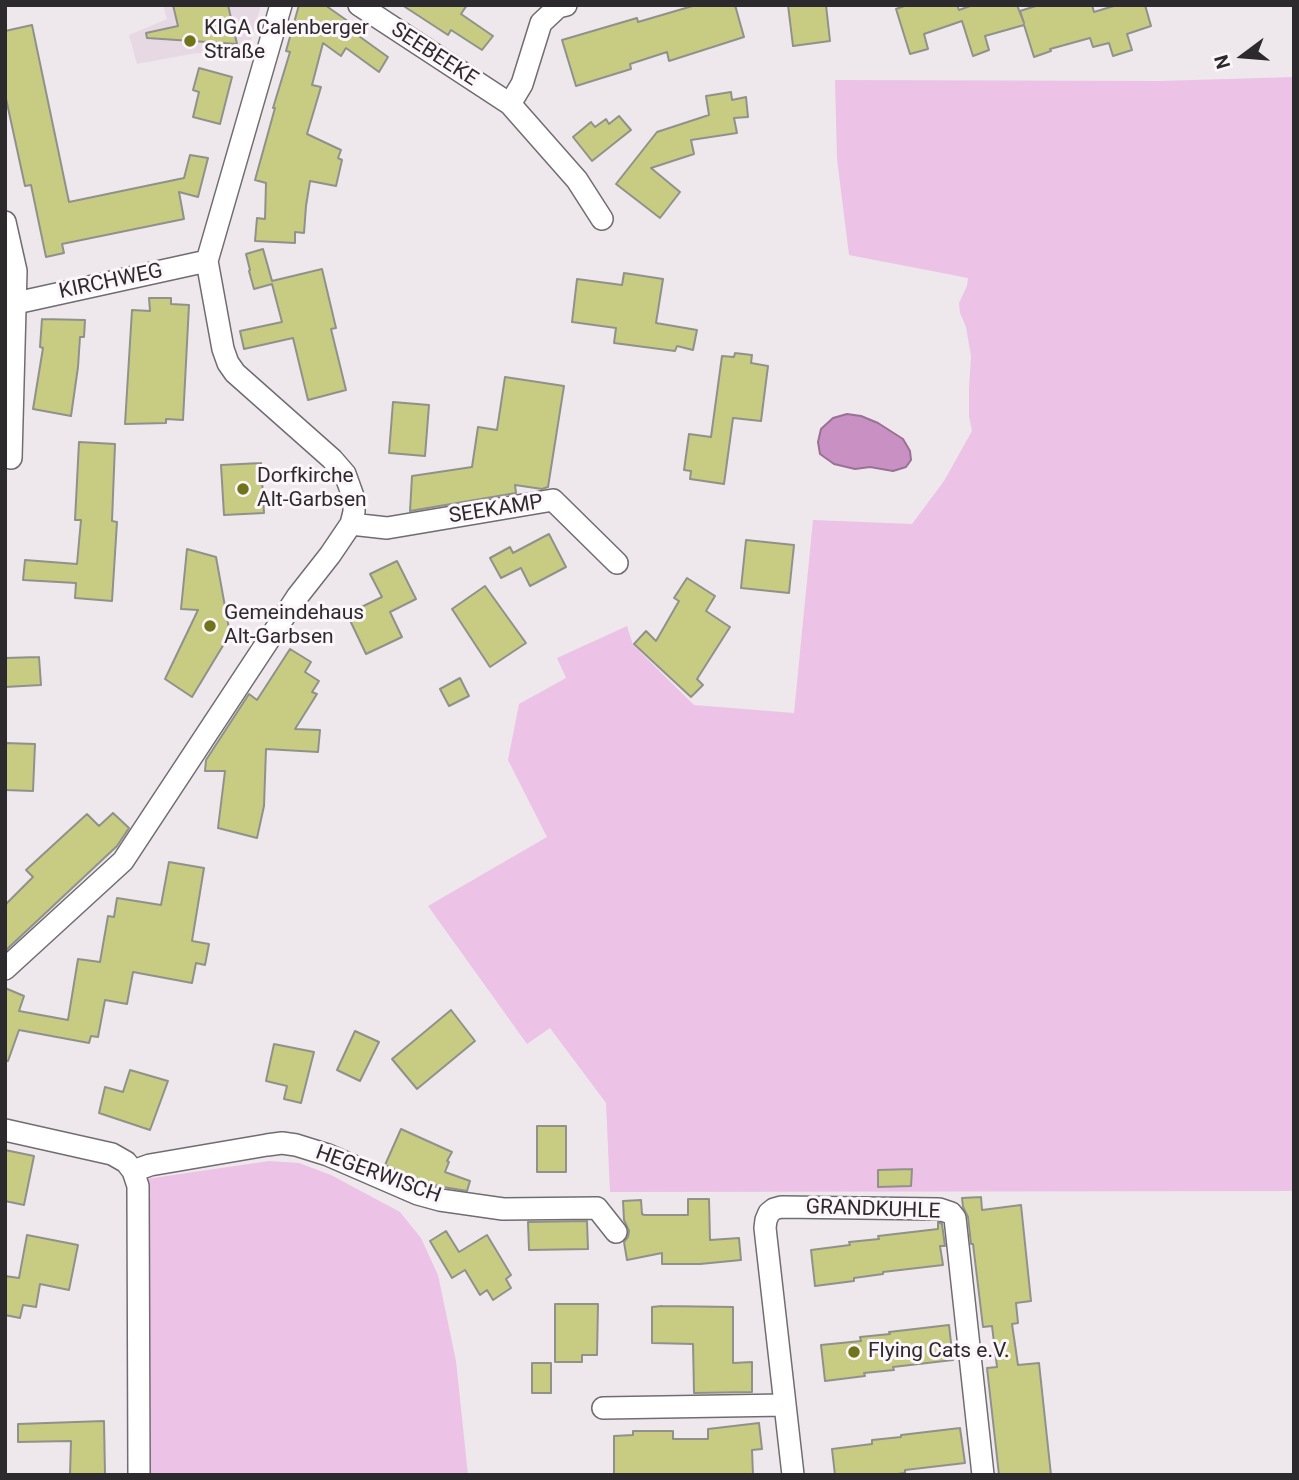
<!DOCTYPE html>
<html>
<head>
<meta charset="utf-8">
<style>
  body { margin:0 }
  #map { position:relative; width:1299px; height:1480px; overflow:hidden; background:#eee8ed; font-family:Roboto,sans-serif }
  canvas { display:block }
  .frame { position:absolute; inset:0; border:7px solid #2c2a2c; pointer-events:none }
  .north { position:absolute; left:1208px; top:21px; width:70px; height:70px; -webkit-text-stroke:5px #fcf6fb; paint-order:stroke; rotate:254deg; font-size:19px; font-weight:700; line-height:28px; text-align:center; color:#2c2a2c }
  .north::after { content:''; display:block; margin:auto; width:24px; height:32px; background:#2c2a2c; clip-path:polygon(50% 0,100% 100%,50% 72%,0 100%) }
</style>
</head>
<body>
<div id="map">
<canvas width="1299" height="1480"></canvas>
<div class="frame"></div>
<div class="north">N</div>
</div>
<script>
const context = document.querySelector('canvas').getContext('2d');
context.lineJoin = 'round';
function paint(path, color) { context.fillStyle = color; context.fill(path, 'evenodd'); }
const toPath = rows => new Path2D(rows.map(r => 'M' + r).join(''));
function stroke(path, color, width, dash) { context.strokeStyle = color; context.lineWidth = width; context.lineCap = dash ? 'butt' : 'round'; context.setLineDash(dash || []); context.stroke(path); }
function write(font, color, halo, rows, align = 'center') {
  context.font = font + ' Roboto,sans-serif'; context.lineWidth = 6; context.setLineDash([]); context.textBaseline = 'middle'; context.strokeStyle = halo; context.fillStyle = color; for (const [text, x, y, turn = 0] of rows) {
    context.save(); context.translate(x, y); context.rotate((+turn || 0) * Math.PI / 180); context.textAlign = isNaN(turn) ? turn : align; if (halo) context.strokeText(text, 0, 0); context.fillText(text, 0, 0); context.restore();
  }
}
paint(toPath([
  [163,5,261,5,249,48,191,54,137,64,129,35,167,19]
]), '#e6d9e4');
paint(toPath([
  [1294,77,1294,1191,610,1192,606,1103,550,1028,527,1044,428,906,547,837,508,760,519,704,566,678,557,658,627,626,633,645,694,705,794,713,813,520,912,524,944,481,972,431,969,416,969,389,971,356,966,327,960,313,959,303,967,286,968,278,849,255,837,159,835,80,1159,81],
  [269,1161,299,1163,331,1175,400,1212,421,1238,438,1275,456,1361,468,1475,142,1475,146,1179]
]), '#ecc2e6');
const water = toPath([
  [847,414,861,416,878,423,903,439,910,451,911,460,906,467,893,471,870,467,855,469,834,464,820,454,818,442,821,429,833,418,847,414]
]);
paint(water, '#c990c3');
stroke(water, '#9a7196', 2);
const building = toPath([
  [173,5,228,5,237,44,147,38,146,33,178,26,173,5],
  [299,5,325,5,359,29,356,34,388,57,379,72,346,48,341,56,323,43,312,85,321,87,307,134,341,150,338,158,342,160,336,186,310,181,306,206,304,233,295,232,295,243,255,241,257,218,265,219,266,183,255,180,275,108,273,108,290,52,286,51,299,5],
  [402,5,467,5,461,14,493,36,482,50,451,30,448,35,402,5],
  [696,5,735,5,744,37,669,61,667,52,630,64,631,69,576,86,562,40,637,18,638,22,696,5],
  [788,5,826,5,830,41,793,46,788,5],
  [907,5,957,5,959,10,973,5,1017,5,1024,23,1020,11,1039,5,1092,5,1094,12,1117,5,1145,5,1151,26,1127,34,1132,50,1113,56,1109,43,1093,47,1090,38,1050,49,1051,51,1034,57,1024,25,985,36,989,50,973,56,962,21,924,34,928,49,910,54,896,9,907,5],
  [32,25,69,202,184,178,190,155,208,158,198,197,179,192,184,219,62,244,64,253,46,257,31,185,25,186,5,94,5,31,32,25],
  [199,68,232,77,220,124,193,117,199,92,193,90,199,68],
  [731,92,732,100,746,97,748,117,734,118,737,133,691,140,694,154,651,168,680,192,660,218,616,184,657,132,709,115,706,96,731,92],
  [619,116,631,130,592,161,573,137,591,122,595,127,606,119,609,124,619,116],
  [263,249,272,281,322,269,336,328,331,329,346,390,308,400,293,338,244,349,240,331,282,322,272,284,254,289,249,271,250,270,246,254,263,249],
  [624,273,663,279,656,323,697,330,693,350,677,346,675,351,614,343,616,328,572,322,577,279,622,285,624,273],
  [149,298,171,298,171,304,189,305,183,420,166,419,166,423,125,424,132,310,150,311,149,298],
  [42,319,85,320,84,337,80,337,78,367,71,416,33,409,43,348,40,347,42,319],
  [735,353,752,355,751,363,768,366,761,421,733,418,724,484,690,479,691,471,684,470,689,434,711,437,722,356,734,357,735,353],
  [505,377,564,386,548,487,542,489,515,485,516,493,410,511,412,476,472,467,478,427,497,430,505,377],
  [393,402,429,405,425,456,389,453,393,402],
  [79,442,115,444,112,521,117,522,112,601,75,598,76,583,23,580,25,560,77,564,81,520,75,520,79,442],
  [261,463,264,513,224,515,221,465,261,463],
  [549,534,566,567,530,586,521,568,501,578,490,558,510,547,513,553,549,534],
  [746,540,794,545,789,593,741,588,746,540],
  [187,549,216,557,230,634,192,697,165,679,198,610,181,609,187,549],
  [397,561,416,599,390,612,402,637,366,654,347,614,382,597,370,574,397,561],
  [687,578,715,596,706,611,730,627,697,679,703,685,691,697,634,644,646,631,656,641,679,601,674,598,687,578],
  [485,586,526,643,490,667,452,609,485,586],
  [290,649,311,662,305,672,319,681,312,692,317,694,295,729,320,730,318,752,266,749,264,806,257,838,218,828,225,771,205,771,206,760,249,694,257,700,290,649],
  [39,657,41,685,5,687,5,658,39,657],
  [460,678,469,696,449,706,440,689,460,678],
  [5,743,35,744,33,791,5,790,5,743],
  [113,813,129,828,117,846,5,951,5,905,33,877,26,870,87,814,99,826,113,813],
  [169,862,204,868,192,941,209,944,205,965,196,963,192,983,133,972,127,1004,105,1000,98,1037,91,1036,89,1043,19,1030,8,1061,5,1061,5,988,24,996,19,1011,68,1020,78,959,100,962,108,916,114,917,117,898,161,905,169,862],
  [451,1010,475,1041,417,1089,392,1059,451,1010],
  [355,1031,379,1042,360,1081,337,1070,355,1031],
  [274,1044,314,1052,301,1103,284,1099,287,1086,266,1081,274,1044],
  [130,1070,168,1081,150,1130,99,1113,105,1087,123,1092,130,1070],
  [537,1126,566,1126,566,1172,537,1172,537,1126],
  [401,1129,452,1152,447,1161,449,1162,445,1172,470,1181,467,1191,443,1187,422,1182,385,1165,401,1129],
  [5,1150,34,1156,24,1205,5,1201,5,1150],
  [912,1169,911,1186,878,1187,878,1170,912,1169],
  [981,1197,982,1210,1021,1205,1031,1301,1016,1303,1018,1323,1012,1324,1018,1365,1039,1363,1051,1475,999,1475,987,1368,997,1367,992,1326,983,1327,973,1244,971,1244,968,1217,963,1207,962,1198,981,1197],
  [688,1199,709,1199,710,1240,739,1238,741,1260,700,1264,662,1264,662,1253,627,1260,624,1242,628,1237,629,1231,624,1220,623,1201,641,1200,642,1214,644,1215,688,1215,688,1199],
  [587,1221,588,1249,529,1250,528,1222,587,1221],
  [938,1222,942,1224,945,1246,940,1246,943,1265,883,1272,883,1274,854,1278,854,1281,815,1286,811,1250,850,1245,849,1242,879,1239,878,1236,938,1229,938,1222],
  [446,1231,459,1252,487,1235,511,1275,506,1279,511,1288,493,1300,487,1290,480,1295,465,1270,452,1278,430,1241,446,1231],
  [27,1235,78,1245,69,1290,40,1284,36,1307,23,1305,20,1318,5,1315,5,1276,19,1278,27,1235],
  [555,1304,598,1304,597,1355,582,1355,582,1362,555,1362,555,1304],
  [662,1306,733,1307,733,1363,752,1362,752,1392,694,1393,693,1344,652,1343,652,1307,662,1306],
  [949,1325,953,1360,893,1367,894,1370,864,1373,865,1376,825,1381,821,1345,861,1341,860,1337,890,1334,889,1332,949,1325],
  [532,1363,551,1363,551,1393,532,1393,532,1363],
  [104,1421,105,1475,70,1475,71,1441,18,1442,18,1424,104,1421],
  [759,1423,762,1449,752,1450,753,1475,614,1475,614,1436,633,1435,633,1431,673,1431,673,1439,708,1439,708,1429,759,1423],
  [960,1428,965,1463,905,1470,905,1473,889,1475,835,1475,832,1449,872,1444,872,1440,901,1437,901,1435,960,1428]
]);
paint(building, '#c7cc82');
stroke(building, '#91918b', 2);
const minor = toPath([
  [359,5,510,104,577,180,602,219],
  [510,104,522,84,541,23,558,7,566,5],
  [5,222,16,271,11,458],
  [5,301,16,303,207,261],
  [351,524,387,528,553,500,617,563],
  [5,969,123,861,297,597,330,555,351,524,354,512,354,499,345,474,332,459,235,373,228,363,223,349,207,261,281,5],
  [5,1130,112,1154,126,1162,133,1171,138,1186,139,1475],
  [133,1171,150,1165,267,1145,282,1143,296,1145,328,1155,418,1194,440,1200,503,1209,597,1208,616,1232],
  [603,1408,785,1405],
  [793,1475,765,1228,766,1220,769,1213,774,1209,781,1207,939,1209,951,1213,955,1218,983,1475]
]);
stroke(minor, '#716c71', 24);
stroke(minor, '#fff', 21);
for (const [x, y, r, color] of [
  [190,41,7,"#70741a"],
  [243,489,7,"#70741a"],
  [210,626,7,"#70741a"],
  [854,1352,7,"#70741a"]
]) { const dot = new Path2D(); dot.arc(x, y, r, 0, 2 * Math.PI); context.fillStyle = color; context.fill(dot); stroke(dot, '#fcf6fb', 2.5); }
write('21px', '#2c2a2c', '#fcf6fb', [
  ["KIGA Calenberger",204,29],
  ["Straße",204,53],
  ["Dorfkirche",257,477],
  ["Alt-Garbsen",257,501],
  ["Gemeindehaus",224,614],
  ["Alt-Garbsen",224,638],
  ["Flying Cats e.V.",868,1352]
], 'left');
write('21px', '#2c2a2c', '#fcf6fb', [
  ["SEEBEEKE",434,55,33],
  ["KIRCHWEG",111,282,-12],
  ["SEEKAMP",496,510,-9],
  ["HEGERWISCH",378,1175,20],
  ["GRANDKUHLE",873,1210,2]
]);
</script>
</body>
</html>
